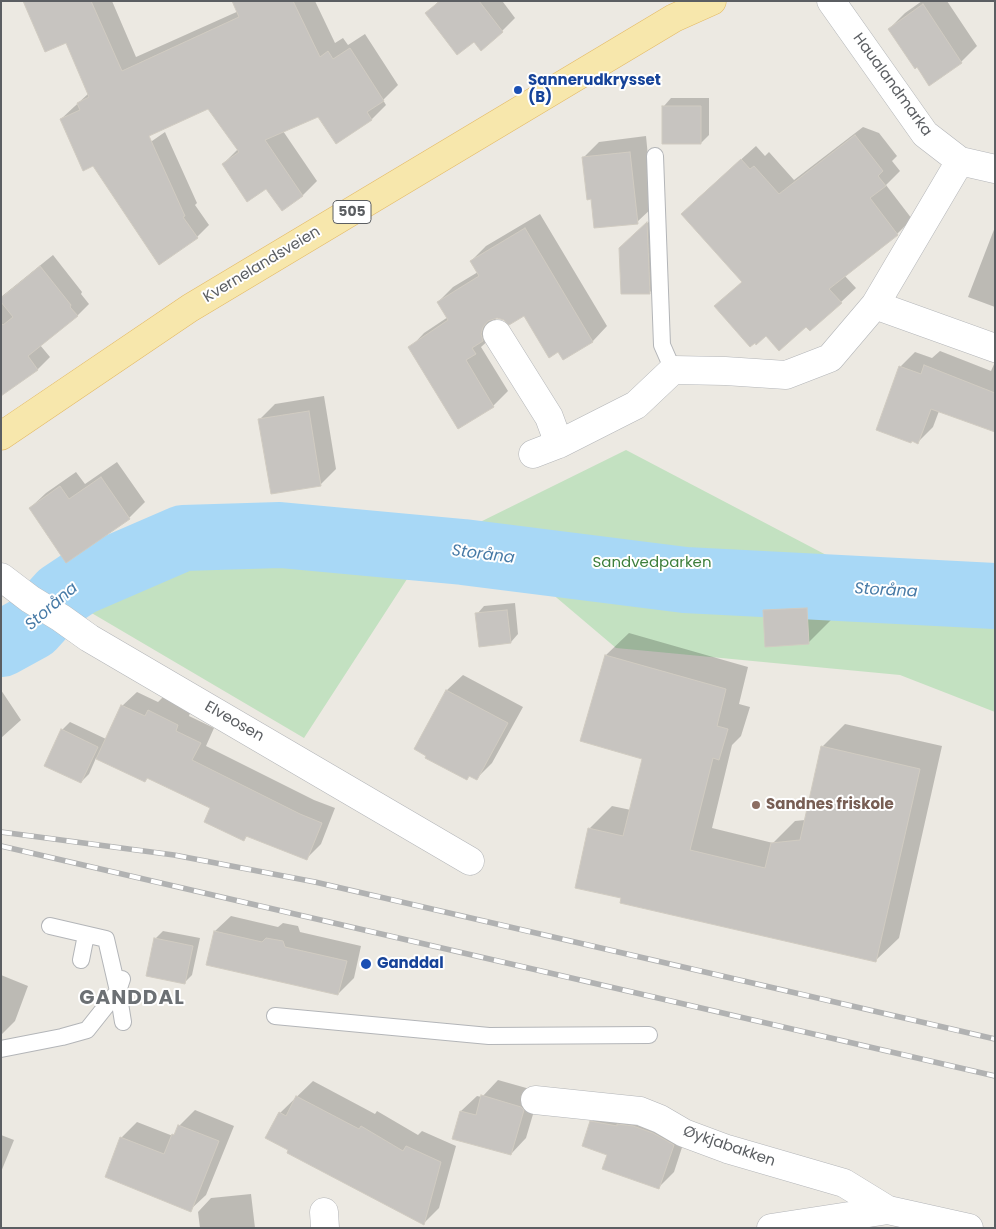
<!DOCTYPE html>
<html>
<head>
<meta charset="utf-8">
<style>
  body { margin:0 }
  #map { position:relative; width:996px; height:1229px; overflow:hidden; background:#ece9e2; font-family:Poppins,sans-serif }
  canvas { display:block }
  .frame { position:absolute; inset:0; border:2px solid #5b5e62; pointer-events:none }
</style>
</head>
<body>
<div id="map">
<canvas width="996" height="1229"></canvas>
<div class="frame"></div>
</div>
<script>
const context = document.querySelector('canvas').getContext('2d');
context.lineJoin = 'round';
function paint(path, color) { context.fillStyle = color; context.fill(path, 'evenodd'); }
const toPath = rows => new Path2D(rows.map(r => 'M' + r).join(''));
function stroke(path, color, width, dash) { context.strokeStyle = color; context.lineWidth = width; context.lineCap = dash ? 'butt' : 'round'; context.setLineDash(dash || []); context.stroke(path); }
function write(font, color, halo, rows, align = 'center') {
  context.font = font + ' Poppins,sans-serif'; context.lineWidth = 4; context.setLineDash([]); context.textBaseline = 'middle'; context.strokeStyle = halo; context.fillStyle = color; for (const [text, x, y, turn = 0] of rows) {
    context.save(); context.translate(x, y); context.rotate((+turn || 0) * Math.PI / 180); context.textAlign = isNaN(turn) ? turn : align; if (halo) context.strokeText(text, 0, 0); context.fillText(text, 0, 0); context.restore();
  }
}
paint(toPath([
  [626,450,914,601,995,574,995,712,900,675,616,648,472,526],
  [271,546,407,579,304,738,61,595,124,563,181,552]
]), '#c3e1c1');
paint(toPath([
  [24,1,112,1,136,57,241,10,244,1,315,1,335,43,343,38,348,45,365,34,398,85,383,100,386,105,372,119,319,115,283,131,317,181,303,195,282,210,266,187,223,164,238,149,208,108,61,119,89,93,66,41],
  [439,1,504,1,503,2,515,18,502,31,474,40,427,13],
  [922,1,947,1,977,46,961,62,930,84,889,29,905,13],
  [671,98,709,98,709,135,701,143,664,106],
  [863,127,879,133,897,156,892,161,900,171,886,185,912,219,897,234,845,276,856,288,841,302,807,325,767,334,755,341,716,306,743,281,697,199,756,146,765,156,769,152,794,180],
  [165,132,197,203,195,205,209,225,197,237,116,166],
  [646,136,653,207,637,222,592,198,584,157,599,142],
  [540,214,607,326,593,341,563,359,559,351,524,314,504,319,495,317,497,325,490,339,481,347,508,391,493,406,410,348,424,333,448,317,438,302,453,287,478,272,471,261,486,246],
  [655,216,657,285,650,292,629,240],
  [995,227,995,307,968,297],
  [53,255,82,292,81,294,89,304,77,316,40,345,50,357,38,369,1,395,1,297],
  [940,351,991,371,995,362,995,431,939,411,933,427,918,442,900,367,915,352,932,358],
  [324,396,336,469,320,485,260,419,275,404],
  [117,462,145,502,129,518,30,508,46,493,76,472,85,484],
  [829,586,831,620,808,643,764,611,787,588],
  [515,603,518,634,511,642,477,614,484,606],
  [629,633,748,667,739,704,750,707,741,736,732,745,712,828,773,843,795,821,805,820,822,747,845,724,942,746,899,938,876,960,623,897,589,829,612,806,631,810,643,758,606,655],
  [463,675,523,707,492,763,476,779,470,775,467,778,416,749,447,690],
  [1,690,21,720,1,738],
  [137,692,158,702,163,697,191,710,189,716,214,728,206,746,314,800,335,808,321,844,307,858,248,835,244,840,212,808,148,777,145,781,96,758,89,774,81,782,62,730,70,722,106,739,122,706],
  [231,916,278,927,283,923,298,926,300,932,361,946,354,978,338,994,215,931],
  [163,931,200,938,192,975,185,982,155,939],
  [1,975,28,986,15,1021,2,1034],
  [498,1080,537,1091,539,1094,526,1138,511,1154,453,1138,461,1111,477,1096,482,1097],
  [313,1081,375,1114,377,1111,418,1135,422,1131,456,1146,439,1208,423,1224,290,1150,280,1113],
  [607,1106,688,1129,674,1172,659,1187,609,1154,591,1122],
  [195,1110,234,1126,206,1195,190,1210,106,1176,122,1137,137,1122,173,1136,179,1126],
  [1,1135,14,1140,1,1172],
  [251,1194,255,1228,200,1228,198,1212,211,1198]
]), '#0003');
stroke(toPath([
  [1,644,32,627,61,595,79,583,183,538,280,535,463,552,685,580,995,596]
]), '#a8d8f6', 66);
const building = toPath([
  [23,1,91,1,122,71,239,17,232,1,293,1,320,57,328,51,333,59,350,48,384,101,367,112,372,120,336,144,318,117,265,140,303,196,282,211,266,189,247,202,222,164,239,152,208,109,149,136,185,216,183,217,198,238,159,265,93,166,83,171,60,119,80,110,77,103,89,97,66,43,45,52,23,1],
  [440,1,479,1,503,32,481,51,474,42,457,55,425,13,440,1],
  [923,4,962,63,929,86,917,67,915,69,888,29,923,4],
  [662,106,701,106,701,144,662,144,662,106],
  [855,135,883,171,878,176,886,186,870,198,898,235,829,289,842,303,810,331,806,327,779,351,766,336,756,345,755,343,750,347,714,306,742,282,681,214,741,159,750,169,754,166,779,194,855,135],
  [630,152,638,224,594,228,591,199,587,200,582,157,630,152],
  [647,222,650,294,621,294,619,248,647,222],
  [525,228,593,342,563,360,558,352,549,358,524,316,509,325,504,320,497,318,488,321,483,327,481,334,483,341,472,348,476,354,466,360,494,407,458,429,408,347,448,320,437,302,479,276,470,261,525,228],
  [40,266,71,305,70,307,78,316,28,356,38,370,1,396,1,323,3,325,13,317,1,302,1,298,40,266],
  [924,365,995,393,995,432,931,409,918,444,912,441,911,443,876,430,899,366,921,374,924,365],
  [309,411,321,486,271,494,258,419,309,411],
  [101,477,130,519,66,563,29,508,60,486,69,499,101,477],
  [807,608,809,644,765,647,763,610,807,608],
  [507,610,511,643,479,647,475,613,507,610],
  [605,655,726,689,717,726,728,729,719,760,713,758,690,850,765,868,771,843,800,840,821,746,920,769,876,962,620,903,621,898,575,888,588,828,623,836,642,759,580,741,605,655],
  [446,690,508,723,477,780,469,776,467,780,425,758,426,756,414,749,446,690],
  [121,705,145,716,148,710,178,725,176,731,201,743,192,760,300,814,322,823,307,860,246,836,244,841,204,822,210,808,147,778,145,782,96,759,121,705],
  [61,729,98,747,81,783,44,766,61,729],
  [214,931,262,942,266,938,283,941,285,947,347,961,338,995,206,965,214,931],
  [154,938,193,946,185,984,146,976,154,938],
  [481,1095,521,1107,524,1110,511,1155,452,1139,460,1111,476,1115,481,1095],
  [296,1096,359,1129,361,1126,403,1151,406,1146,441,1162,424,1225,287,1153,288,1150,265,1138,279,1112,286,1116,296,1096],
  [590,1121,617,1126,617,1124,633,1126,653,1133,674,1145,659,1189,602,1169,607,1155,582,1146,590,1121],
  [178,1125,219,1141,191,1212,105,1177,120,1137,164,1154,172,1134,174,1135,178,1125]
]);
paint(building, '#c7c4c0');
stroke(building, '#d0cbc1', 1);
const lane = toPath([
  [655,156,662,345,673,370],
  [50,926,106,939,118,991,123,1022],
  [81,960,86,935],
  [275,1016,489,1036,649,1035],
  [1,1049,62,1037,87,1030,118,991,122,979]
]);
const street = toPath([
  [831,1,925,134,960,161,995,169],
  [875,305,960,161],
  [497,334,549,417,559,444],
  [533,454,559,444,636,405,673,370,725,371,786,375,830,358,875,305,995,348],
  [1,577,30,599,61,618,89,638,470,861],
  [535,1100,640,1111,660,1119,684,1133,727,1149,844,1183,888,1210,969,1228],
  [324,1212,325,1228],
  [771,1228,888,1210]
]);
const primary = toPath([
  [1,436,190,308,674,18,712,1]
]);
stroke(lane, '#b3b5b8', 18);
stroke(street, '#b3b5b8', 29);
stroke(primary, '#e3b964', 29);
stroke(lane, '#fff', 16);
stroke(street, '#fff', 28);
stroke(primary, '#f7e7ac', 28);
const rail = toPath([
  [1,832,174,855,315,882,995,1039],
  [1,846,995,1076]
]);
stroke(rail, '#b1b2b2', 5.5);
stroke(rail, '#fff', 4, [11]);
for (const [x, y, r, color] of [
  [518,90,5,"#1a4fb4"],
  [756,805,5,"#8d6e63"],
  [366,964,6,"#1a4fb4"]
]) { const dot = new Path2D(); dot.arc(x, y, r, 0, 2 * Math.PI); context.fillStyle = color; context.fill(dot); stroke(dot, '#fff', 2); }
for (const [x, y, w] of [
  [352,212,38]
]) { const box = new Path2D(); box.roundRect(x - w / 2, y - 11.5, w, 23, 4); context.fillStyle = '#fff'; context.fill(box); stroke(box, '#5b5e62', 1); }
write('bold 14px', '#5b5e62', null, [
  ["505",352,212]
]);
write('bold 15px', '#164399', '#fff', [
  ["Sannerudkrysset",528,81],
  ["(B)",528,98],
  ["Ganddal",377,964]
], 'left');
write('15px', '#5b5e62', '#fff', [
  ["Haualandmarka",892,85,54],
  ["Kvernelandsveien",262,265,-31],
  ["Elveosen",234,722,30],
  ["Øykjabakken",729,1147,19]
]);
write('15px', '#3d7f3c', '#fff', [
  ["Sandvedparken",652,563]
]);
write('bold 15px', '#785e54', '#fff', [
  ["Sandnes friskole",766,805]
], 'left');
write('italic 16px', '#477aa6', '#fff', [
  ["Storåna",483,555,7],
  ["Storåna",886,591,3],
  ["Storåna",52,607,-41]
]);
context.letterSpacing = '1px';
write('bold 20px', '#6c7074', '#fff', [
  ["GANDDAL",132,999]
]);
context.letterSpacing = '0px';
</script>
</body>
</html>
